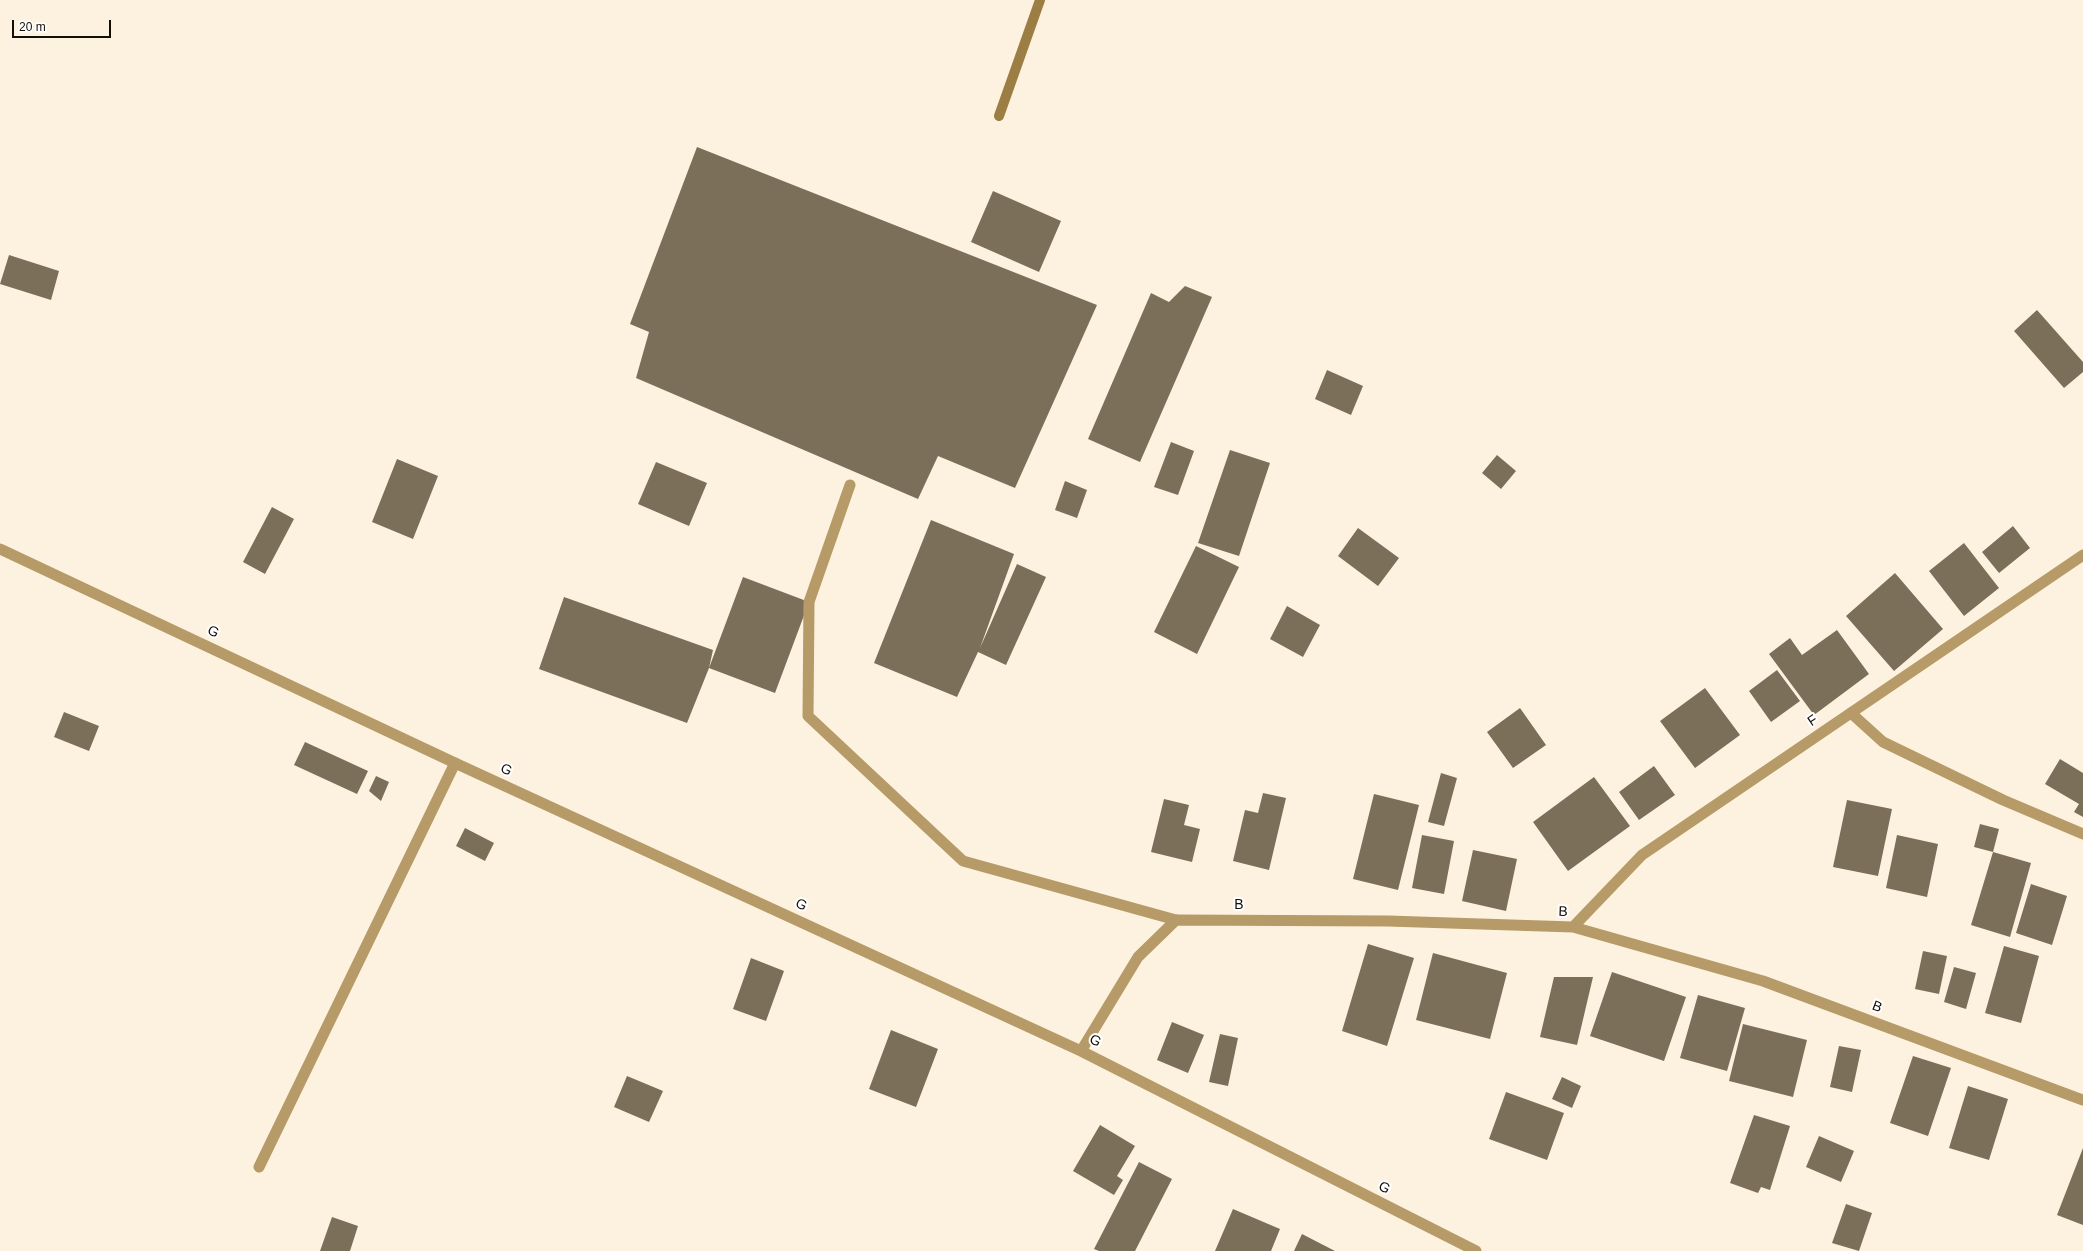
<!DOCTYPE html>
<html>
<head>
<meta charset="utf-8">
<style>
  body { margin:0 }
  #map { position:relative; width:2083px; height:1251px; overflow:hidden; background:#fdf2df; font-family:Arial,sans-serif }
  canvas { display:block }
  .scale { position:absolute; left:12px; top:20px; width:99px; height:18px; box-sizing:border-box; border:2px solid #130f07; border-top:0; padding-left:5px; font-size:12px; line-height:14px; white-space:nowrap; color:#130f07; -webkit-text-stroke:3px #fff; paint-order:stroke }
</style>
</head>
<body>
<div id="map">
<canvas width="2083" height="1251"></canvas>
<div class="scale">20 m</div>
</div>
<script>
const context = document.querySelector('canvas').getContext('2d');
context.lineJoin = 'round';
const toPath = rows => new Path2D(rows.map(r => 'M' + r).join(''));
function stroke(path, color, width, dash) { context.strokeStyle = color; context.lineWidth = width; context.lineCap = dash ? 'butt' : 'round'; context.setLineDash(dash || []); context.stroke(path); }
function paint(path, color) { context.fillStyle = color; context.fill(path, 'evenodd'); }
function write(font, color, halo, rows, align = 'center') {
  context.font = font + ' Arial,sans-serif'; context.lineWidth = 4; context.setLineDash([]); context.textBaseline = 'middle'; context.strokeStyle = halo; context.fillStyle = color; for (const [text, x, y, turn = 0] of rows) {
    context.save(); context.translate(x, y); context.rotate((+turn || 0) * Math.PI / 180); context.textAlign = isNaN(turn) ? turn : align; if (halo) context.strokeText(text, 0, 0); context.fillText(text, 0, 0); context.restore();
  }
}
stroke(toPath([
  [999,116,1040,0]
]), '#9c7e45', 10);
paint(toPath([
  [697,147,1097,305,1015,488,938,456,918,499,636,378,649,332,630,324],
  [993,191,1061,221,1039,272,971,242],
  [9,255,59,271,51,300,0,284],
  [1185,286,1212,297,1140,462,1088,439,1151,293,1169,302],
  [2037,310,2083,362,2083,372,2064,388,2014,331],
  [1327,370,1363,386,1351,415,1315,399],
  [1171,442,1194,451,1178,495,1154,487],
  [1230,450,1270,463,1239,556,1198,543],
  [1497,455,1516,471,1501,489,1482,473],
  [397,459,438,476,413,539,372,522],
  [656,462,707,483,689,526,638,504],
  [1065,481,1087,490,1077,518,1055,510],
  [272,507,294,519,265,574,243,562],
  [931,520,1014,554,980,648,1017,564,1046,577,1006,665,978,652,957,697,874,663],
  [2013,526,2030,548,1999,573,1982,552],
  [1358,528,1399,558,1378,586,1338,556],
  [1964,543,1999,588,1964,616,1929,571],
  [1196,546,1239,567,1197,654,1154,632],
  [1895,573,1943,629,1894,671,1846,616],
  [743,577,809,602,775,693,709,668,687,723,539,669,564,597,713,650,709,668],
  [1287,606,1320,625,1303,657,1270,639],
  [1837,630,1869,674,1814,715,1769,654,1790,638,1802,655],
  [1777,670,1800,701,1771,722,1749,691],
  [1705,688,1740,735,1695,768,1660,721],
  [1520,708,1546,745,1513,768,1487,732],
  [64,712,99,726,89,751,54,737],
  [305,742,368,771,357,794,294,765],
  [2060,759,2083,773,2083,817,2074,812,2079,804,2045,784],
  [1654,766,1675,795,1639,820,1619,792],
  [1441,773,1457,778,1444,826,1428,822],
  [376,776,389,782,381,801,369,791],
  [1594,777,1630,826,1568,871,1533,822],
  [1263,793,1286,798,1269,870,1233,861,1245,810,1258,813],
  [1374,794,1419,805,1398,890,1353,879],
  [1164,799,1189,805,1184,825,1200,829,1192,862,1151,852],
  [1847,800,1892,809,1878,876,1833,867],
  [1980,824,1999,829,1993,852,2031,863,2010,937,1971,925,1993,852,1974,847],
  [465,828,494,843,485,861,456,846],
  [1422,835,1454,841,1444,894,1412,888],
  [1897,835,1938,844,1927,897,1886,888],
  [1473,850,1517,859,1506,911,1462,901],
  [2031,884,2067,896,2052,945,2016,933],
  [1368,944,1414,958,1387,1046,1342,1031],
  [2004,946,2039,956,2021,1023,1985,1013],
  [1923,951,1947,956,1939,994,1915,989],
  [1433,953,1507,973,1490,1039,1416,1020],
  [751,958,784,971,766,1021,733,1009],
  [1954,967,1976,973,1966,1009,1944,1002],
  [1612,972,1686,997,1664,1061,1590,1036],
  [1554,977,1593,977,1577,1045,1540,1037],
  [1698,995,1745,1008,1727,1071,1680,1058],
  [1172,1022,1204,1035,1188,1073,1157,1060],
  [1743,1024,1807,1040,1793,1097,1729,1081],
  [891,1030,938,1049,916,1107,869,1089],
  [1220,1034,1238,1038,1228,1086,1209,1082],
  [1839,1046,1861,1050,1852,1092,1830,1087],
  [1913,1056,1951,1068,1928,1136,1890,1123],
  [627,1076,663,1091,649,1122,614,1107],
  [1562,1077,1581,1086,1572,1108,1552,1099],
  [1968,1086,2008,1099,1989,1160,1949,1148],
  [1506,1092,1564,1113,1547,1160,1489,1139],
  [1754,1115,1790,1126,1770,1190,1761,1187,1758,1193,1730,1183],
  [1100,1125,1135,1146,1117,1176,1123,1180,1114,1195,1073,1171],
  [1819,1136,1854,1151,1841,1182,1806,1167],
  [2083,1148,2083,1225,2057,1215],
  [1139,1162,1172,1179,1135,1251,1099,1251,1094,1249],
  [1846,1204,1872,1213,1859,1251,1832,1243],
  [1233,1209,1280,1229,1271,1251,1215,1251],
  [332,1217,358,1226,350,1251,320,1251],
  [1302,1234,1335,1251,1294,1251]
]), '#7b6f5a');
stroke(toPath([
  [850,485,809,602,808,716,963,861,1176,920],
  [1851,713,1883,742,2003,800,2083,834],
  [259,1167,455,763]
]), '#b69a67', 11);
stroke(toPath([
  [0,549,455,763,1081,1051,1476,1251],
  [1573,927,1642,855,2083,555],
  [1081,1051,1138,957,1176,920,1388,921,1573,927,1763,981,2083,1100]
]), '#b69a67', 11);
write('14px', '#130f07', '#fff', [
  ["G",213,632,25],
  ["F",1813,721,-34],
  ["G",506,770,25],
  ["G",801,905,25],
  ["B",1239,905],
  ["B",1563,912,2],
  ["B",1877,1007,21],
  ["G",1095,1041,27],
  ["G",1384,1188,27]
]);
</script>
</body>
</html>
